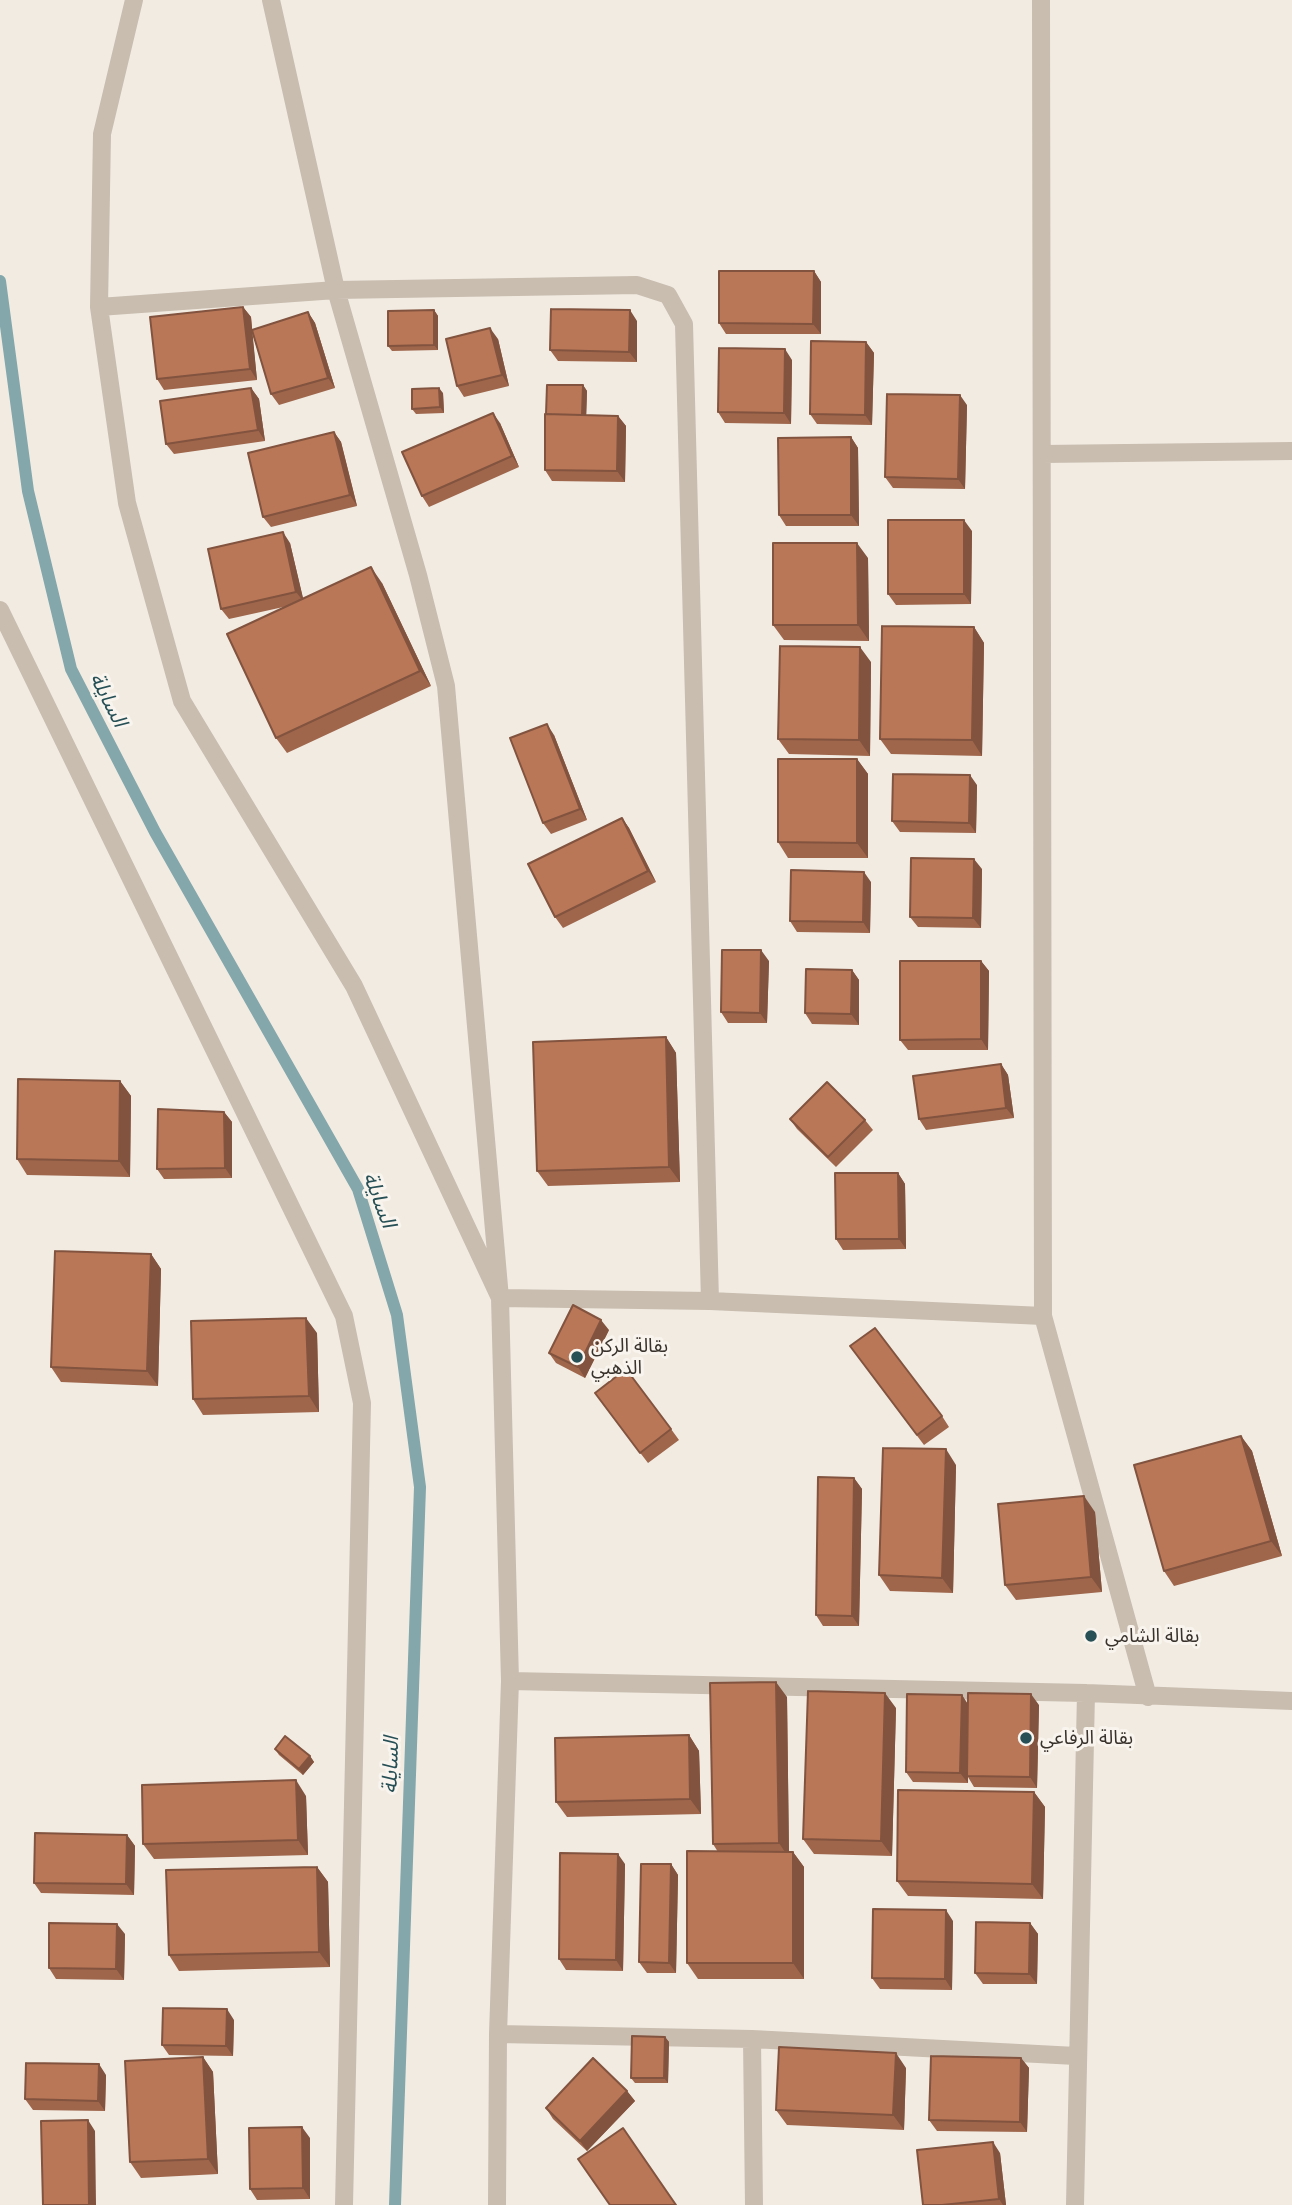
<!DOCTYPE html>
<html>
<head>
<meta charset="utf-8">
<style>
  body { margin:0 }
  canvas { display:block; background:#f1ebe2 }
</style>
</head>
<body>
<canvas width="1292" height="2205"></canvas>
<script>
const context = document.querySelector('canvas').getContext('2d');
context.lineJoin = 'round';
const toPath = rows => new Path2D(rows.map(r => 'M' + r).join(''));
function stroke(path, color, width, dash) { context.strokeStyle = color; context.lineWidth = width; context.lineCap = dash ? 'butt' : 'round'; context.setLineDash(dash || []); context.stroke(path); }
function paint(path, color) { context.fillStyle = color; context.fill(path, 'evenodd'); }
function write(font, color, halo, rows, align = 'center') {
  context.font = font + ' Montserrat,"Noto Sans Arabic",sans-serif'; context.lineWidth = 6; context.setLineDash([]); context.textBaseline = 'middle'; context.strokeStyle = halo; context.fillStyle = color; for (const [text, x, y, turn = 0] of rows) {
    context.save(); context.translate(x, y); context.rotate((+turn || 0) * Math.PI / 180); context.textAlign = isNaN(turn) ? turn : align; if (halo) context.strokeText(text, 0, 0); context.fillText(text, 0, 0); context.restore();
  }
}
stroke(toPath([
  [0,281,28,491,71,669,155,832,358,1189,397,1315,420,1487,395,2205]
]), '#84a7ac', 12);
stroke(toPath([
  [134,0,102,134,99,307,127,503,182,701,354,986,500,1298,510,1681,498,2034,497,2205],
  [271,0,336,290,418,575,446,686,500,1298,710,1301,1043,1316],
  [1041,0,1043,1316,1148,1697],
  [99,307,336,290,637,285,668,295,684,324,710,1301],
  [1043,454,1292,451],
  [0,610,344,1316,362,1403,344,2205],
  [510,1681,1086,1693,1292,1701],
  [498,2034,752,2039,1076,2056],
  [752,2039,754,2205],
  [1075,2205,1086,1693]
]), '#c9bdaf', 18);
paint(toPath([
  [814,271,821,282,821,334,726,334,719,323],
  [243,307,251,317,252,330,308,312,315,323,335,388,279,405,271,394,252,332,257,380,164,390,157,379],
  [434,310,438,316,438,350,392,351,388,346],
  [637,321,637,362,558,361,550,350],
  [498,339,509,386,464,397,457,386],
  [866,342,874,353,872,425,817,424,810,414],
  [792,360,791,424,725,423,718,412],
  [583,385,587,391,586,415,618,416,626,426,625,482,552,481,545,470],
  [251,388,259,399,265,441,174,454,166,444],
  [443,393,444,413,416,414,412,409],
  [967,405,965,489,893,488,885,477],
  [500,423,519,467,429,507,422,496],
  [334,432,341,442,357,506,271,527,263,517],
  [851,437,858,448,859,526,786,526,779,515],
  [972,531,971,604,896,605,888,594],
  [290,543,303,599,382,583,431,686,287,753,276,738,288,606,229,619,221,609],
  [868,558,869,641,784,640,773,625],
  [974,627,984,643,982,756,891,754,880,739],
  [871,662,870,756,789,754,778,739],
  [554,735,587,820,551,834,543,823],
  [857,759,868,774,868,858,788,858,778,842],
  [977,785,976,833,900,832,892,821],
  [622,818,629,828,656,882,563,928,555,917],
  [982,869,981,928,918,927,910,917],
  [871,882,870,933,797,932,790,921],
  [769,961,767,1023,728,1023,721,1012],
  [981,961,989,971,988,1050,908,1050,900,1040],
  [852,970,859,980,859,1025,812,1024,805,1013],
  [666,1037,676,1053,680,1182,548,1186,537,1171],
  [1001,1064,1008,1075,1014,1118,926,1130,919,1119],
  [120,1081,131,1096,130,1177,27,1175,17,1159],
  [224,1112,232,1122,232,1178,164,1179,157,1169],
  [790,1119,865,1120,873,1130,836,1167,797,1129],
  [898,1173,905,1184,906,1249,843,1250,836,1239],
  [151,1254,161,1269,158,1386,61,1382,51,1367],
  [609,1330,585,1378,556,1363,549,1353],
  [317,1333,319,1412,203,1415,193,1399],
  [858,1357,942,1416,949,1427,924,1445],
  [602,1403,671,1429,679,1440,648,1463],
  [1241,1436,1252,1451,1282,1556,1174,1586,1164,1571],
  [956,1465,953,1593,890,1591,879,1575],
  [854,1478,862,1489,859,1626,823,1626,816,1615],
  [1095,1512,1102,1592,1016,1600,1005,1585],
  [962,1695,968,1705,1039,1705,1037,1788,974,1787,968,1777,968,1783,913,1782,906,1772],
  [787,1697,789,1852,793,1852,804,1867,804,1979,698,1979,687,1963,718,1852,713,1844],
  [896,1708,892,1856,814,1854,803,1839],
  [689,1735,699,1751,701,1814,567,1817,556,1802],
  [275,1749,310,1756,314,1762,303,1775,279,1755],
  [1034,1792,1045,1807,1043,1899,908,1896,897,1881],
  [306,1796,308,1855,154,1859,143,1844],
  [127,1835,135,1846,134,1895,41,1893,34,1883],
  [625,1864,623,1971,566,1970,559,1959],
  [671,1864,678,1875,676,1973,647,1973,639,1962],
  [317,1867,328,1882,330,1967,179,1971,169,1955],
  [953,1921,952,1990,880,1989,872,1978],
  [1030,1923,1038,1934,1037,1984,983,1984,975,1973],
  [125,1934,124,1980,56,1979,49,1968],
  [234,2020,233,2056,169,2055,162,2045],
  [665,2037,669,2042,668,2083,635,2083,631,2078],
  [203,2057,213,2072,218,2174,141,2178,130,2162],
  [1021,2058,1029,2068,1027,2132,937,2131,929,2120],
  [906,2068,904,2130,787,2125,776,2110],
  [106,2075,105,2111,33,2110,25,2099],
  [627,2091,635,2101,587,2151,553,2119,546,2108],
  [310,2138,310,2199,257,2200,250,2189],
  [1000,2153,1006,2205,923,2205]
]), '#9f664c');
paint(toPath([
  [814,271,821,282,821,334,813,324],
  [243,307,251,317,257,380,250,369],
  [434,310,438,316,438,350,434,345],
  [630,310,637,321,637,362,629,352],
  [308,312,315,323,335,388,328,378],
  [490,328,498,339,509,386,502,375],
  [866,342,874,353,872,425,865,415],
  [785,349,792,360,791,424,784,413],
  [583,385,587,391,586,425,582,420],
  [251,388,259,399,265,441,258,430],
  [439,388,443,393,444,413,440,407],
  [960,395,967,405,965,489,958,479],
  [493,413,500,423,519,467,512,456],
  [618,416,626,426,625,482,617,471],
  [334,432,341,442,357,506,350,495],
  [851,437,858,448,859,526,851,515],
  [964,520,972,531,971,604,964,594],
  [283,532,290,543,304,602,296,592],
  [857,543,868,558,869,641,858,625],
  [371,567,382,583,431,686,420,671],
  [974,627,984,643,982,756,972,740],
  [860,647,871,662,870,756,859,740],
  [547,724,554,735,587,820,580,809],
  [857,759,868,774,868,858,857,843],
  [970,775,977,785,976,833,969,823],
  [622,818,629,828,656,882,648,871],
  [974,859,982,869,981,928,973,918],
  [864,872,871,882,870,933,863,922],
  [761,950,769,961,767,1023,760,1013],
  [981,961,989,971,988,1050,981,1039],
  [852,970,859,980,859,1025,851,1014],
  [666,1037,676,1053,680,1182,669,1167],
  [1001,1064,1008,1075,1014,1118,1006,1108],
  [120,1081,131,1096,130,1177,119,1161],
  [224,1112,232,1122,232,1178,225,1168],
  [898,1173,905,1184,906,1249,899,1239],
  [151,1254,161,1269,158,1386,147,1371],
  [306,1318,317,1333,319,1412,309,1396],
  [601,1320,609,1330,585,1378,578,1367],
  [1241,1436,1252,1451,1282,1556,1271,1541],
  [946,1449,956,1465,953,1593,942,1578],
  [854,1478,862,1489,859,1626,852,1616],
  [1084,1496,1095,1512,1102,1592,1091,1577],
  [776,1682,787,1697,789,1858,779,1843],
  [885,1693,896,1708,892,1856,881,1841],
  [1031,1694,1039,1705,1037,1788,1030,1777],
  [962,1695,969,1706,968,1783,960,1773],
  [689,1735,699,1751,701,1814,690,1799],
  [310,1756,314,1762,303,1775,299,1769],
  [296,1780,306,1796,308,1855,298,1840],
  [1034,1792,1045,1807,1043,1899,1032,1884],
  [127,1835,135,1846,134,1895,126,1884],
  [793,1852,804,1867,804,1979,793,1963],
  [618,1854,625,1864,623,1971,616,1960],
  [671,1864,678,1875,676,1973,669,1963],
  [317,1867,328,1882,330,1967,319,1952],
  [946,1910,953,1921,952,1990,945,1979],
  [1030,1923,1038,1934,1037,1984,1029,1974],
  [117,1924,125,1934,124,1980,116,1969],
  [227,2009,234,2020,233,2056,226,2046],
  [665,2037,669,2042,668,2083,664,2078],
  [896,2053,906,2068,904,2130,893,2115],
  [203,2057,213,2072,218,2174,208,2159],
  [1021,2058,1029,2068,1027,2132,1020,2122],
  [99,2064,106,2075,105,2111,98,2101],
  [627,2091,635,2101,587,2151,580,2141],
  [88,2120,95,2131,96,2205,89,2205],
  [302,2127,310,2138,310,2199,303,2188],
  [993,2142,1000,2153,1006,2205,1003,2205,999,2199]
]), '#82533e');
const building = toPath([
  [719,271,814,271,813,324,719,323,719,271],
  [243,307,250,369,157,379,150,317,243,307],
  [551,309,630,310,629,352,550,350,551,309],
  [434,310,434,345,388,346,388,311,434,310],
  [308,312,328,378,271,394,252,330,308,312],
  [490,328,502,375,457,386,446,339,490,328],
  [811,341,866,342,865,415,810,414,811,341],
  [719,348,785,349,784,413,718,412,719,348],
  [547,385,583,385,582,415,546,414,547,385],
  [251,388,258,430,166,444,160,401,251,388],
  [439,388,440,407,412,409,412,389,439,388],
  [887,394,960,395,958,479,885,477,887,394],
  [493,413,512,456,422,496,402,452,493,413],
  [545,414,618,416,617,471,545,470,545,414],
  [334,432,350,495,263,517,248,453,334,432],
  [851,437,851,515,779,515,778,438,851,437],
  [888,520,964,520,964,594,888,594,888,520],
  [283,532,296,592,221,609,208,549,283,532],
  [773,543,857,543,858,625,773,625,773,543],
  [371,567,420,671,276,738,227,634,371,567],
  [882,626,974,627,972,740,880,739,882,626],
  [780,646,860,647,859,740,778,739,780,646],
  [547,724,580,809,543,823,510,738,547,724],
  [778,759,857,759,857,843,778,842,778,759],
  [893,774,970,775,969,823,892,821,893,774],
  [622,818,648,871,555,917,528,864,622,818],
  [911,858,974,859,973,918,910,917,911,858],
  [791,870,864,872,863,922,790,921,791,870],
  [722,950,761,950,760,1013,721,1012,722,950],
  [900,961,981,961,981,1039,900,1040,900,961],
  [806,969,852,970,851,1014,805,1013,806,969],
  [666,1037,669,1167,537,1171,533,1042,666,1037],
  [1001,1064,1006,1108,919,1119,913,1076,1001,1064],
  [18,1079,120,1081,119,1161,17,1159,18,1079],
  [827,1082,865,1120,828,1157,790,1119,827,1082],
  [158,1109,224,1112,225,1168,157,1169,158,1109],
  [835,1173,898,1173,899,1239,836,1239,835,1173],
  [55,1251,151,1254,147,1371,51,1367,55,1251],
  [573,1305,601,1320,578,1367,549,1353,573,1305],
  [306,1318,309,1396,193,1399,191,1321,306,1318],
  [875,1328,942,1416,917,1435,850,1346,875,1328],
  [626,1369,671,1429,640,1453,595,1393,626,1369],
  [1241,1436,1271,1541,1164,1571,1134,1465,1241,1436],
  [883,1448,946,1449,942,1578,879,1575,883,1448],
  [818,1477,854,1478,852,1616,816,1615,818,1477],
  [1084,1496,1091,1577,1005,1585,998,1504,1084,1496],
  [776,1682,779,1843,713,1844,710,1683,776,1682],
  [808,1691,885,1693,881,1841,803,1839,808,1691],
  [968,1693,1031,1694,1030,1777,967,1776,968,1693],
  [907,1694,962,1695,960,1773,906,1772,907,1694],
  [689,1735,690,1799,556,1802,555,1738,689,1735],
  [285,1736,310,1756,299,1769,275,1749,285,1736],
  [296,1780,298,1840,143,1844,142,1785,296,1780],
  [898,1790,1034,1792,1032,1884,897,1881,898,1790],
  [35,1833,127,1835,126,1884,34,1883,35,1833],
  [687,1851,793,1852,793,1963,687,1963,687,1851],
  [560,1853,618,1854,616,1960,559,1959,560,1853],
  [641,1864,671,1864,669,1963,639,1962,641,1864],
  [317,1867,319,1952,169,1955,166,1870,317,1867],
  [873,1909,946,1910,945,1979,872,1978,873,1909],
  [976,1922,1030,1923,1029,1974,975,1973,976,1922],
  [49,1923,117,1924,116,1969,49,1968,49,1923],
  [163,2008,227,2009,226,2046,162,2045,163,2008],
  [632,2036,665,2037,664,2078,631,2078,632,2036],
  [779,2047,896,2053,893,2115,776,2110,779,2047],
  [931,2056,1021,2058,1020,2122,929,2120,931,2056],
  [203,2057,208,2159,130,2162,125,2061,203,2057],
  [593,2058,627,2091,580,2141,546,2108,593,2058],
  [26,2063,99,2064,98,2101,25,2099,26,2063],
  [88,2120,89,2205,43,2205,41,2121,88,2120],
  [302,2127,303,2188,250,2189,249,2128,302,2127],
  [623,2128,676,2205,610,2205,578,2159,623,2128],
  [993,2142,999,2199,942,2205,923,2205,917,2150,993,2142]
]);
paint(building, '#b97758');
stroke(building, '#82533e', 2);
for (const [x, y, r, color] of [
  [577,1357,7,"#264f56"],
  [1091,1636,7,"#264f56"],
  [1026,1738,7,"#264f56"]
]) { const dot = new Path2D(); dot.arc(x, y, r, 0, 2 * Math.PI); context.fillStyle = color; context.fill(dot); stroke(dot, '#f9f5ee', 2.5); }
write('19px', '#38312c', '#f9f5ee', [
  ["بقالة الركن",591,1346],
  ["الذهبي",591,1368],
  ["بقالة الشامي",1105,1636],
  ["بقالة الرفاعي",1040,1738]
], 'left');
write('italic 21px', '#264f56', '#f9f5ee', [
  ["السايلة",108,700,63],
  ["السايلة",379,1200,69],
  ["السايلة",391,1765,-88]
]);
</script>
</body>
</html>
